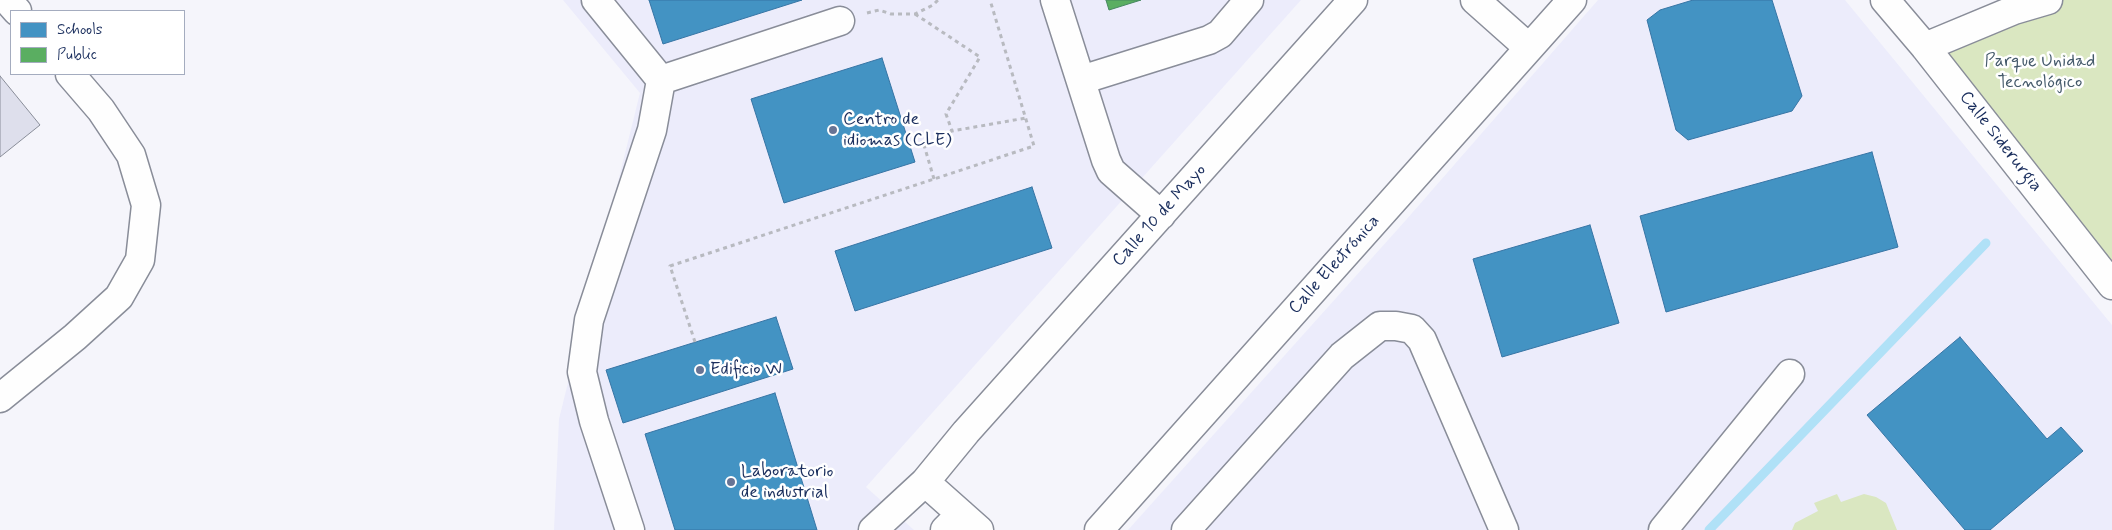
<!DOCTYPE html>
<html>
<head>
<meta charset="utf-8">
<style>
  body { margin:0 }
  #map { position:relative; width:2112px; height:530px; overflow:hidden; background:#f5f5fb; font-family:Mynerve,sans-serif }
  canvas { display:block }
  .legend { position:absolute; left:10px; top:10px; width:175px; height:65px; box-sizing:border-box; background:#fff; border:1px solid #a4acbf; margin:0; padding:6px 9px; list-style:none; font-size:15px; color:#1b2f5e }
  .legend li { display:flex; align-items:center; gap:10px; height:25px }
  .legend b { width:25px; border:1px solid #a4acbf }
</style>
</head>
<body>
<div id="map">
<canvas width="2112" height="530"></canvas>
<ul class="legend">
<li><b style="height:14px;background:#4393c3"></b>Schools</li>
<li><b style="height:14px;background:#5aae61"></b>Public</li>
</ul>
</div>
<script>
const context = document.querySelector('canvas').getContext('2d');
context.lineJoin = 'round';
function paint(path, color) { context.fillStyle = color; context.fill(path, 'evenodd'); }
const toPath = rows => new Path2D(rows.map(r => 'M' + r).join(''));
function stroke(path, color, width, dash) { context.strokeStyle = color; context.lineWidth = width; context.lineCap = dash ? 'butt' : 'round'; context.setLineDash(dash || []); context.stroke(path); }
function write(font, color, halo, rows, align = 'center') {
  context.font = font + ' Mynerve,sans-serif'; context.lineWidth = 5; context.setLineDash([]); context.textBaseline = 'middle'; context.strokeStyle = halo; context.fillStyle = color; for (const [text, x, y, turn = 0] of rows) {
    context.save(); context.translate(x, y); context.rotate((+turn || 0) * Math.PI / 180); context.textAlign = isNaN(turn) ? turn : align; if (halo) context.strokeText(text, 0, 0); context.fillText(text, 0, 0); context.restore();
  }
}
paint(toPath([
  [563,0,1301,0,866,487,914,530,554,530,559,419,640,93],
  [1598,0,1845,0,2112,325,2112,530,1128,530,1406,220]
]), '#ececfb');
paint(toPath([
  [2024,0,2112,0,2112,279,1921,39],
  [1837,494,1841,502,1864,494,1876,497,1886,503,1897,530,1792,530,1795,523,1818,511,1814,503]
]), '#dae7c1');
const schools = toPath([
  [649,0,802,0,663,44,649,0],
  [1693,0,1772,0,1802,96,1792,111,1688,140,1676,130,1647,20,1660,10,1693,0],
  [882,58,915,162,784,203,751,99,882,58],
  [1872,152,1898,247,1666,312,1640,216,1872,152],
  [1032,187,1052,248,855,311,835,251,1032,187],
  [1590,225,1619,323,1502,357,1473,259,1590,225],
  [776,317,793,369,623,423,606,370,776,317],
  [1960,337,2047,439,2061,427,2083,451,1990,530,1965,530,1867,415,1960,337],
  [775,393,817,530,675,530,645,434,775,393]
]);
paint(schools, '#4393c3');
stroke(schools, '#3775a5', 1);
const public = toPath([
  [1106,0,1141,0,1109,10,1106,0]
]);
paint(public, '#5aae61');
stroke(public, '#478860', 1);
stroke(toPath([
  [1709,530,1986,243]
]), '#b0e1f7', 9);
const building = toPath([
  [0,76,40,125,0,157,0,76]
]);
paint(building, '#dedfec');
stroke(building, '#898d99', 1);
const minor = toPath([
  [7,0,17,11],
  [596,0,661,80,652,130,589,320,582,372,594,421,630,530],
  [1055,0,1106,160,1111,171,1161,215],
  [1475,0,1529,48],
  [1885,0,1925,47,2112,285],
  [1925,47,2014,10,2048,0],
  [661,80,840,21],
  [1081,80,1209,40,1220,34,1249,0],
  [0,398,75,337,119,297,140,260,146,205,131,155,101,110,70,74],
  [873,530,925,482],
  [945,530,961,514],
  [979,530,925,482,966,432,1353,0],
  [1099,530,1572,0],
  [1186,530,1342,356,1380,326,1396,326,1412,329,1422,340,1504,530],
  [1663,530,1790,374]
]);
stroke(minor, '#898d99', 31);
stroke(toPath([
  [867,13,879,10,891,14,915,14,933,5,938,0],
  [915,14,980,57,946,114,952,131,1026,118],
  [934,179,924,145,952,131],
  [695,342,670,266,1034,146,990,0]
]), '#b8bac0', 3, [4, 4]);
stroke(minor, '#fefefe', 28);
for (const [x, y, r, color] of [
  [833,130,5,"#677495"],
  [700,370,5,"#677495"],
  [731,482,5,"#677495"]
]) { const dot = new Path2D(); dot.arc(x, y, r, 0, 2 * Math.PI); context.fillStyle = color; context.fill(dot); stroke(dot, '#fff', 2); }
write('18px', '#455a6b', '#fff', [
  ["Parque Unidad",2040,62],
  ["Tecnológico",2040,83]
]);
write('18px', '#1b2f5e', '#fff', [
  ["Centro de",843,120],
  ["idiomas (CLE)",843,141],
  ["Edificio W",710,370],
  ["Laboratorio",741,472],
  ["de industrial",741,493]
], 'left');
write('18px', '#1b2f5e', '#fff', [
  ["Calle Siderurgia",2000,142,52],
  ["Calle 10 de Mayo",1160,216,-48],
  ["Calle Electrónica",1335,265,-48]
]);
</script>
</body>
</html>
